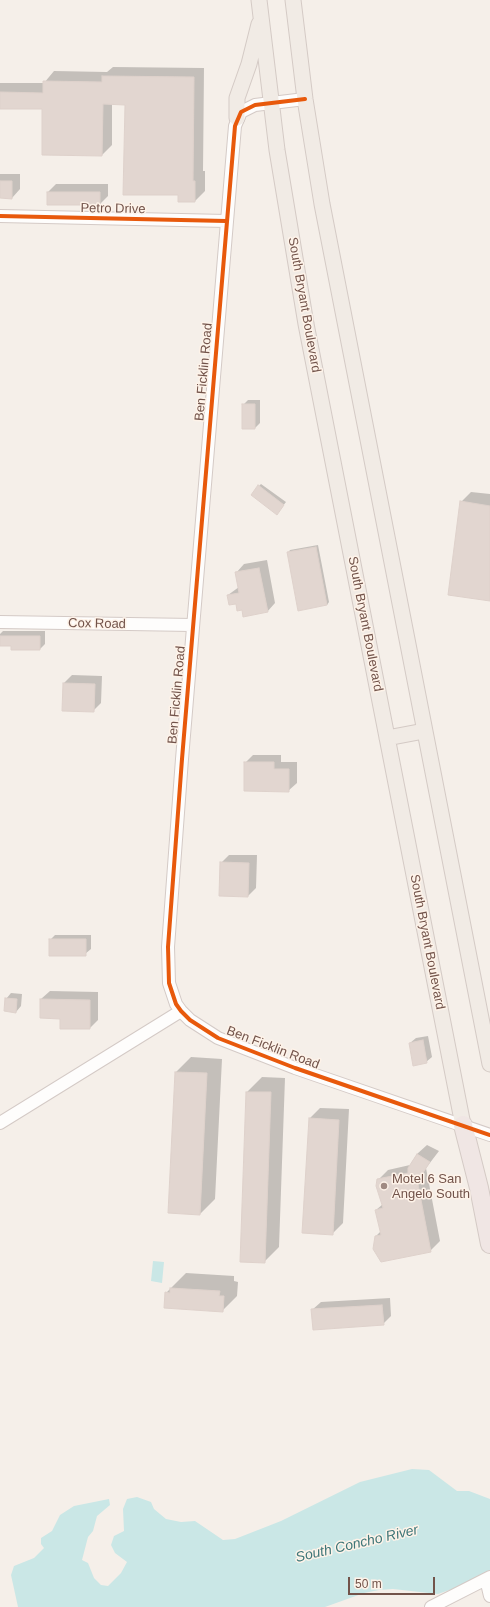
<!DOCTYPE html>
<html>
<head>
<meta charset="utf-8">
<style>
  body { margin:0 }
  #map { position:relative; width:490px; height:1607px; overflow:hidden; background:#f5efe9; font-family:Arial,sans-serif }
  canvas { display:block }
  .scale { position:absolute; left:348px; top:1577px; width:87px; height:18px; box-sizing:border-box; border:2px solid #72534a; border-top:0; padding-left:5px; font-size:12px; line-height:14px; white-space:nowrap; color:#72534a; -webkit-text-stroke:3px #fef3e9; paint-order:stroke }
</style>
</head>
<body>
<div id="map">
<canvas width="490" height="1607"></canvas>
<div class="scale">50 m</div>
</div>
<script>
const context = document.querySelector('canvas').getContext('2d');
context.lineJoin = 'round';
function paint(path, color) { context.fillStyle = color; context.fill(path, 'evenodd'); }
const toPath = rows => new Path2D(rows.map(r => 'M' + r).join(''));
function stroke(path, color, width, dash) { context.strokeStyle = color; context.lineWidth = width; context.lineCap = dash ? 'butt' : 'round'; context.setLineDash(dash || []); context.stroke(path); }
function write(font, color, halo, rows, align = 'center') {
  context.font = font + ' Arial,sans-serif'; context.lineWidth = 3; context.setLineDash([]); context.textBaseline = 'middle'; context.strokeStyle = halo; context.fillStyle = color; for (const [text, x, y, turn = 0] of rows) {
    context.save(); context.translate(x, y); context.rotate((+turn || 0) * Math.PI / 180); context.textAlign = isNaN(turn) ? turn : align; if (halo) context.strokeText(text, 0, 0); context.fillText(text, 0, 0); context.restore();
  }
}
paint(toPath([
  [153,1261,164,1262,162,1283,151,1281],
  [412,1469,429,1470,457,1491,469,1491,490,1499,490,1570,455,1588,438,1594,393,1589,379,1590,364,1593,325,1607,18,1607,11,1575,14,1566,34,1558,44,1548,41,1544,41,1538,52,1531,60,1515,74,1506,109,1499,110,1505,97,1516,93,1531,88,1537,82,1560,88,1563,94,1578,101,1585,108,1586,121,1573,127,1562,115,1553,111,1545,114,1536,124,1531,123,1509,127,1499,137,1497,151,1502,154,1509,166,1519,181,1522,195,1521,223,1540,235,1539,281,1521,360,1482]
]), '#cae7e6');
paint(toPath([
  [113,67,204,68,203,171,205,171,205,191,195,201,179,194,126,104,112,104,112,145,102,155,43,108,0,108,0,83,44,83,54,71,107,72],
  [0,174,20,174,20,189,12,198,0,198],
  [56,184,108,184,108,196,100,204,48,192],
  [248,400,260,400,260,423,255,428,243,405],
  [261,484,286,502,279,511,259,486],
  [471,492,490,494,490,600,461,502],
  [318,545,329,602,327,605,288,553,290,550],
  [267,560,275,603,267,612,242,609,228,595,239,587,236,573,244,564],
  [3,631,45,631,45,644,40,649,12,649,12,645,0,645,0,634],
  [72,675,102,676,101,703,93,711,64,683],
  [253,755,281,755,281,762,297,762,297,783,288,791,245,763],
  [229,855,257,855,256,888,248,896,221,863],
  [55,935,91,935,91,949,85,954,50,940],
  [50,991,98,992,98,1020,90,1028,61,1018,41,999],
  [11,993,22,994,21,1006,16,1012,6,999],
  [428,1036,432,1057,426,1062,410,1043,416,1038],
  [191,1057,222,1059,215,1199,200,1214,176,1072],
  [262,1077,285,1078,279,1247,264,1262,241,1261,247,1092],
  [320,1108,349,1109,343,1223,332,1234,310,1118],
  [427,1145,439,1151,426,1168,440,1241,430,1251,376,1236,381,1231,376,1210,383,1204,378,1180,388,1170,410,1165,417,1154],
  [186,1273,234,1276,234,1281,238,1282,237,1296,222,1311,166,1293],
  [390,1298,391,1316,383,1324,312,1310,321,1302]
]), '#0003');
const building = toPath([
  [102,76,194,77,193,181,195,181,195,202,178,202,178,195,123,195,125,105,103,104,102,156,42,155,42,109,0,109,0,92,43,93,43,81,102,82,102,76],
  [0,181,12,181,12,199,0,198,0,181],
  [47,192,100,192,100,205,47,205,47,192],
  [242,404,255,404,255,429,242,429,242,404],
  [258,485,284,505,277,515,251,495,258,485],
  [460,501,490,506,490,601,448,595,460,501],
  [316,547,327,605,298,611,287,552,316,547],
  [259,568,268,612,243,617,242,610,237,611,236,604,229,605,227,595,239,593,235,572,259,568],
  [0,636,40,636,40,650,11,650,11,646,0,646,0,636],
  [63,683,95,684,94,712,62,711,63,683],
  [244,762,274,762,274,769,289,769,289,792,244,791,244,762],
  [220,862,249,863,248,897,219,896,220,862],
  [49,939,86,939,86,956,49,956,49,939],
  [5,998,17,999,16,1013,4,1011,5,998],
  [40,999,90,1000,90,1029,60,1029,60,1019,40,1018,40,999],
  [423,1040,427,1063,413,1066,409,1043,423,1040],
  [175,1072,207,1073,200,1215,168,1213,175,1072],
  [246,1092,271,1092,265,1263,240,1262,246,1092],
  [309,1118,339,1120,333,1235,302,1233,309,1118],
  [417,1154,430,1162,421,1176,417,1179,431,1252,381,1262,373,1249,375,1236,381,1235,375,1210,383,1208,376,1186,377,1179,408,1173,408,1168,417,1154],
  [170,1288,220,1291,219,1296,224,1296,223,1312,164,1308,165,1292,170,1293,170,1288],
  [382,1305,384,1325,313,1330,311,1309,382,1305]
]);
paint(building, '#e2d6d0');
stroke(building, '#ded1cb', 1);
const minor = toPath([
  [305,99,255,105,241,112,235,126,182,759,168,947,169,983,176,1004,181,1011,190,1020,218,1038,295,1068,490,1135],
  [0,216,226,221],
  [0,622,193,625],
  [0,1123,181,1011],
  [486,1579,490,1596],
  [431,1607,490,1577]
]);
const major = toPath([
  [259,0,277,150,306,324,463,1125],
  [293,0,305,99,322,204,490,1064],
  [237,118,237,98,249,64,259,24],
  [387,738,424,731]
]);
const highway = toPath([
  [463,1125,479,1188,490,1244]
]);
stroke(minor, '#d4cac6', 14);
stroke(major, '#d4cac5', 17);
stroke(highway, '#d4cac5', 20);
stroke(minor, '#fefdfc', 12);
stroke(major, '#f1ebe5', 15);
stroke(highway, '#f0e6e4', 18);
stroke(toPath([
  [305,99,255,105,241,112,235,126,182,759,168,947,169,983,176,1004,181,1011,190,1020,218,1038,295,1068,490,1135],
  [0,216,226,221]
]), '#e8590c', 4);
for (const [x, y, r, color] of [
  [384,1186,4,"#a08a82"]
]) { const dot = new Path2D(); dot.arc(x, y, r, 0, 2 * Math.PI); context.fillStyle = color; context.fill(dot); stroke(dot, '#fef3e9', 1.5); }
write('13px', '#72534a', '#fef3e9', [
  ["Petro Drive",113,209,1],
  ["South Bryant Boulevard",304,305,80],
  ["Ben Ficklin Road",204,372,-85],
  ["Cox Road",97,624,1],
  ["South Bryant Boulevard",365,624,79],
  ["Ben Ficklin Road",177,695,-85],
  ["South Bryant Boulevard",427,942,79],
  ["Ben Ficklin Road",273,1048,21]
]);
write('13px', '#72534a', '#fef3e9', [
  ["Motel 6 San",392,1179],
  ["Angelo South",392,1194]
], 'left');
write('italic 14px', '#3e7678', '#fef3e9', [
  ["South Concho River",357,1544,-13]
]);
</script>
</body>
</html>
